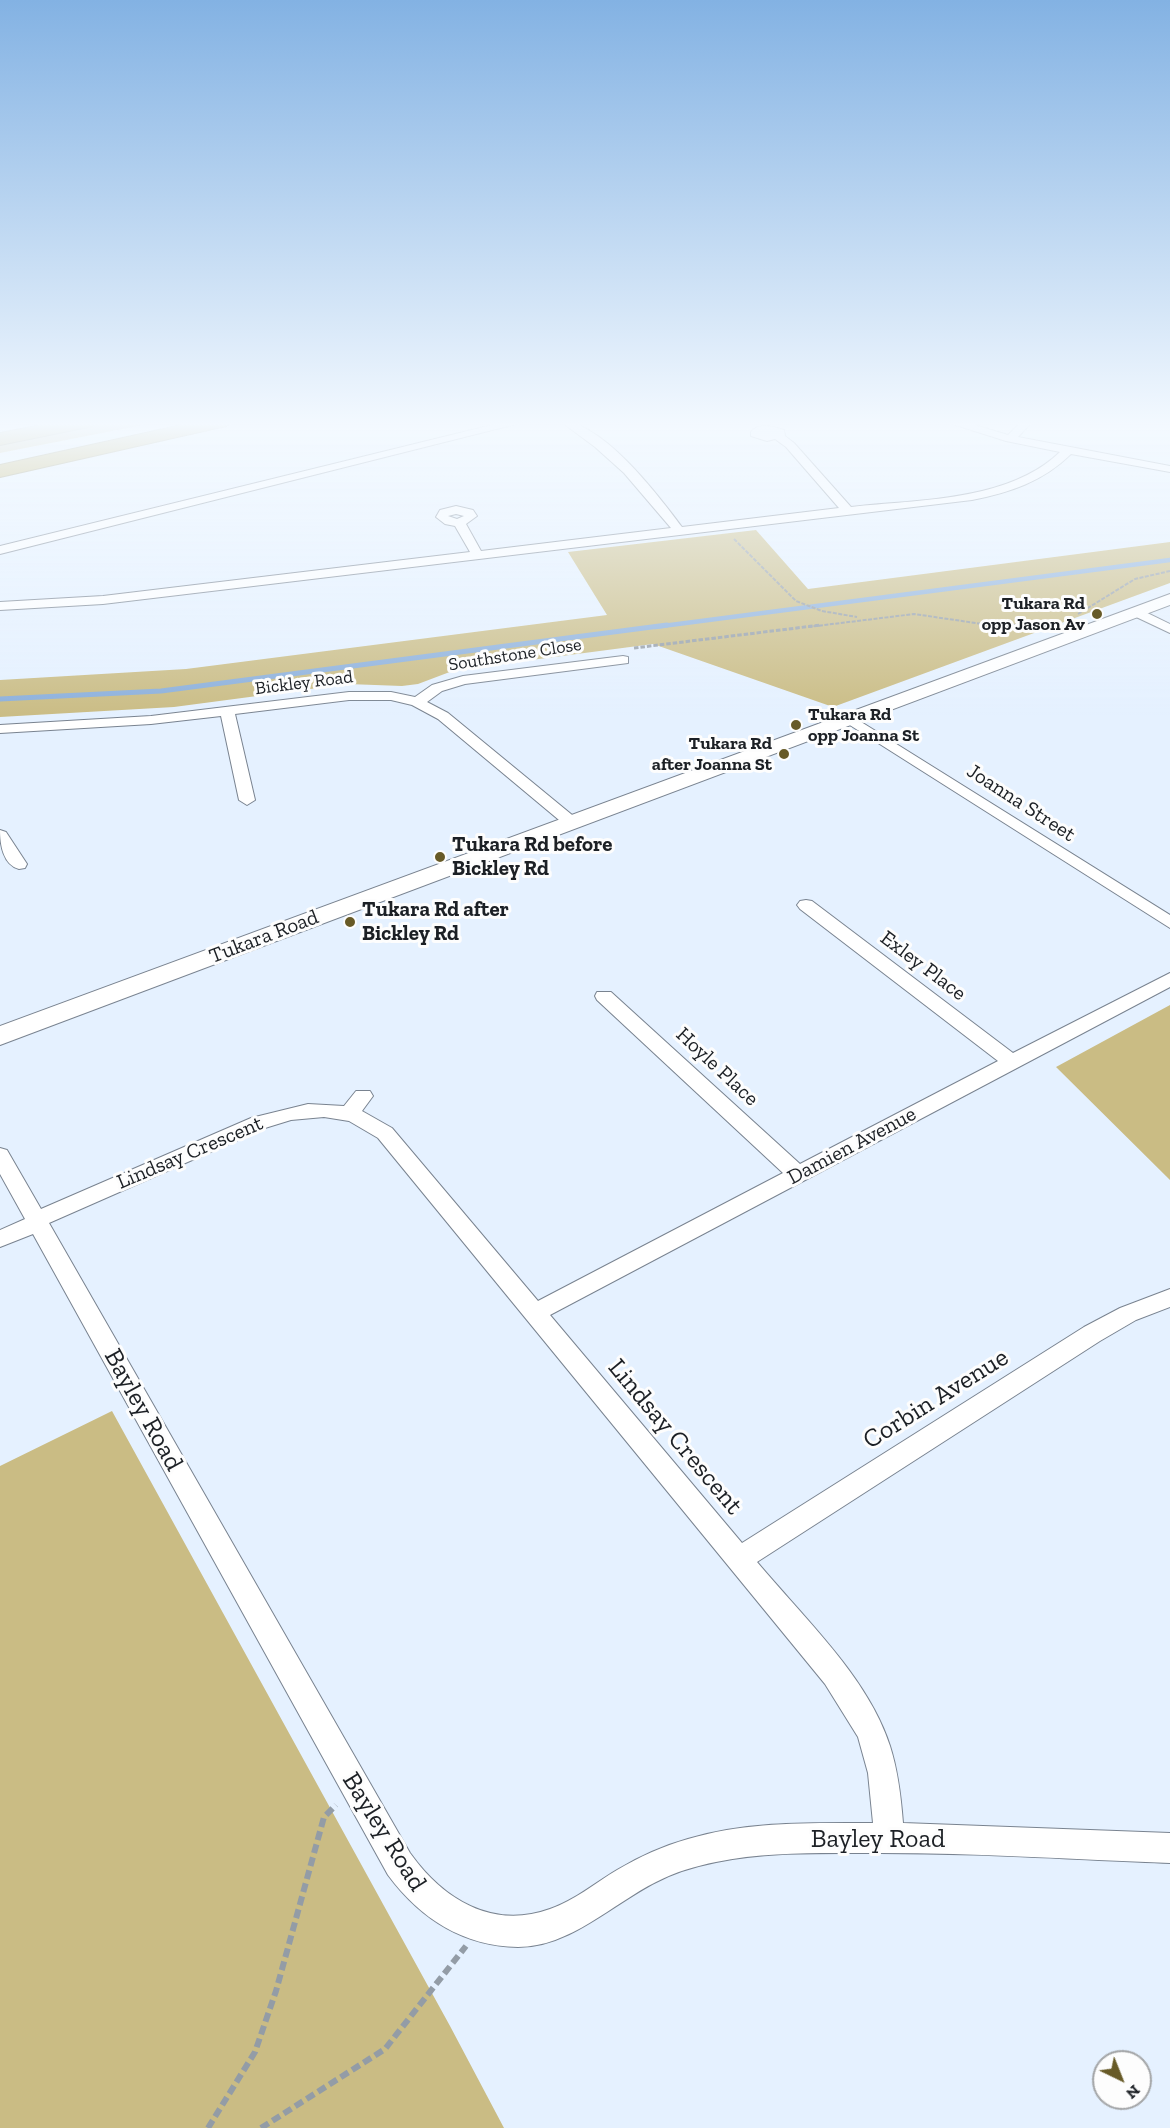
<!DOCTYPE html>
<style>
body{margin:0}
#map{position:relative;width:1170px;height:2128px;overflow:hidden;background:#e5f1ff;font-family:"Zilla Slab",serif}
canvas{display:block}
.north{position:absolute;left:1092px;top:2050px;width:60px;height:60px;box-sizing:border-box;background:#fdfdfd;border:2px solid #a3a5a7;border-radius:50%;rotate:137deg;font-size:16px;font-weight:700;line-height:24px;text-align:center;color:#1c2025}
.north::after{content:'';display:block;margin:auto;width:21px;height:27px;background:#675a27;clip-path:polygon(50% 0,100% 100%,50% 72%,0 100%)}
</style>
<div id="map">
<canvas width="1170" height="2128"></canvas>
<div class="north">N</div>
</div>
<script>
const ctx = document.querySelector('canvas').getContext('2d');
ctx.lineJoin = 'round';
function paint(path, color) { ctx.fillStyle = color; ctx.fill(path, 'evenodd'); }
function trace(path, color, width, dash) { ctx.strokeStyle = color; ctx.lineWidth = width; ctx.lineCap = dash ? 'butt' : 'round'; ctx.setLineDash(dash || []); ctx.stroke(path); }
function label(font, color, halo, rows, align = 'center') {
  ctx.font = font + ' "Zilla Slab",serif'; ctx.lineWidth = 6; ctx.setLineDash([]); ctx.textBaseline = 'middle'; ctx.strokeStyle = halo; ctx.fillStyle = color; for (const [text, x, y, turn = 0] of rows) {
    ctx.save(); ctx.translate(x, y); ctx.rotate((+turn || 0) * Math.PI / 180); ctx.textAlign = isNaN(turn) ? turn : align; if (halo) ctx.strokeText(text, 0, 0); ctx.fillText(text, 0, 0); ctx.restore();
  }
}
const green = new Path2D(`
 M111,421h52l-163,32v-10z
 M756,530l52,59 362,-47v41l-337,124 -180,-63 -198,26 -37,14 -16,2 -54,-2 -174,23 -174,10v-37l186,-11 421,-54 -39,-63z
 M1170,1005v175l-114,-113z
 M112,1411l338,615 54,102h-504v-662z`);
const streamFar1 = new Path2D(`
 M655,627l515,-67`);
const stream = new Path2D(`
 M0,699l161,-8 506,-66`);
const pathFar2 = new Path2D(`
 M734,539l62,62 26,10 35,6
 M1078,614l57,-35 35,-8
 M808,627l106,-13 89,13
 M1010,627l36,-1`);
const pathFar1 = new Path2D(`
 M993,625l53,1
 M634,648l187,-23`);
const path = new Path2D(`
 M208,2128l47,-76 21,-61 48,-174 12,-12
 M261,2128l124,-79 81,-103`);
const street = new Path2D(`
 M508,421h20l-528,133v-8z
 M560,421c42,0 98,74 122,106l157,-19 -53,-61 -11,-8 -8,2 -16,-5v-4c8,-10 23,-5 33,-2l1,6 9,7 57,64c68,-8 157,-5 209,-55l-54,-11 -63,-20h18l47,14 14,-14h11l-15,16 152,29v6l-99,-18c-29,28 -60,38 -99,46l-869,104 -103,6v-8l103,-6 367,-44 -15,-26 -10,-2 -9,-7 4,-7 16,-4 17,4 4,6 -11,8 15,27 190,-23 -47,-55 -29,-26zM456,514l8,2 -7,3 -9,-3z
 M1137,608l33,16v9l-38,-18v-6z
 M623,656l5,1v6l-163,21 -23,7 -15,11 21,11 129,106 2,3 -2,3h-12l-127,-106 -26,-14 -21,-5h-42l-114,14 20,86 -8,5 -8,-5 -18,-84 -70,8 -151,9v-8l151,-9 198,-24h42l24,5 17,-12 31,-9z
 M850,715l320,200v13l-325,-206 -2,-3z
 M0,830l6,2 21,32 -2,4 -6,1c-16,-4 -19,-25 -19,-39z
 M806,900l6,1 201,152 157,-80v14l-620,328 192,228 342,-216 36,-19 50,-19v18l-34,13 -36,21 -343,221c46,55 111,115 133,184 8,25 11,51 13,77l267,10v30c-103,-4 -206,-11 -309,-10 -48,0 -97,-1 -145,9 -20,4 -41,10 -60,20 -44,22 -86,65 -138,65 -56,-1 -98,-29 -130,-72l-355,-641 -33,13v-17l25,-11 -25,-45v-26l7,2 34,59 210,-91 57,-14 36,2 12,-15h14l3,5 -11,15 30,17 146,173 245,-128 -186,-173 -2,-4 2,-4h14l189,172 198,-103 -198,-152 -3,-4 3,-4zM324,1117l25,4 29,17 447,546 33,53 10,36 5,50c-62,0 -125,-2 -185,16 -25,7 -49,18 -71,31 -22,13 -43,31 -67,39 -58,21 -107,-10 -140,-56l-361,-630 216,-95 26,-8z`);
const secondary = new Path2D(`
 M1170,594v11l-1170,440v-19z`);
const highway = new Path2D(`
 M63,421h39l-9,5 -93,19v-12z
 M200,421h35l-9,5 -226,51v-12z`);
const markers = [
 [1097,614,6,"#675a27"],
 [796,725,6,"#675a27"],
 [784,754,6,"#675a27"],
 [440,857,6,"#675a27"],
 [350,922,6,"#675a27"]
];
const farPoinames = [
 ["Tukara Rd",1085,604],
 ["opp Jason Av",1085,625],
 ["Tukara Rd",808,715,"left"],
 ["opp Joanna St",808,736,"left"],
 ["Tukara Rd",772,744],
 ["after Joanna St",772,765]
];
const farStreetnames = [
 ["Southstone Close",515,655,-9],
 ["Bickley Road",304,683,-7]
];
const streetNames = [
 ["Joanna Street",1021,803,33],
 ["Tukara Road",264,937,-21],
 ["Exley Place",923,966,37],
 ["Hoyle Place",717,1067,43],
 ["Damien Avenue",852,1146,-28],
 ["Lindsay Crescent",190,1153,-23]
];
const poiNames = [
 ["Tukara Rd before",452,845],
 ["Bickley Rd",452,869],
 ["Tukara Rd after",362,910],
 ["Bickley Rd",362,934]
];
const nearStreetnames = [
 ["Corbin Avenue",936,1399,-32],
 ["Bayley Road",143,1410,61],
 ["Lindsay Crescent",675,1437,50],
 ["Bayley Road",384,1832,58],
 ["Bayley Road",878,1840]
];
paint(green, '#cabc84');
trace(streamFar1, '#8bafdb', 4.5);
trace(stream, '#8bafdb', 5);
trace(street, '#798390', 2);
trace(secondary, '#798390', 2);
trace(highway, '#7f7234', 2);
trace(pathFar2, '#939ca6', 2, [4, 1.5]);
trace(pathFar1, '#939ca6', 3, [4.5, 2]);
trace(path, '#939ca6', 6, [9, 4.5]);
paint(street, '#fff');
paint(secondary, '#fff');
paint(highway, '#b59e3c');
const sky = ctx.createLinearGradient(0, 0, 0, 719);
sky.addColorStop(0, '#83b2e3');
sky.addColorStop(0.59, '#f3f9ff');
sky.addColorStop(1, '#f3f9ff00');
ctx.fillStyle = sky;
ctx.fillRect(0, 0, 1170, 719);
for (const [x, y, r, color] of markers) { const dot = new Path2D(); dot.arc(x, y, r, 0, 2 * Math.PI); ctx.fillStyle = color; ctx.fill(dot); trace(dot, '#fdfdfd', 2); }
label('bold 18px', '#1c2025', '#fdfdfd', farPoinames, 'right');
label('18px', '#1c2025', '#fdfdfd', farStreetnames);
label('21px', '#1c2025', '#fdfdfd', streetNames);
label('bold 21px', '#1c2025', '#fdfdfd', poiNames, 'left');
label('26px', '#1c2025', '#fdfdfd', nearStreetnames);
</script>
